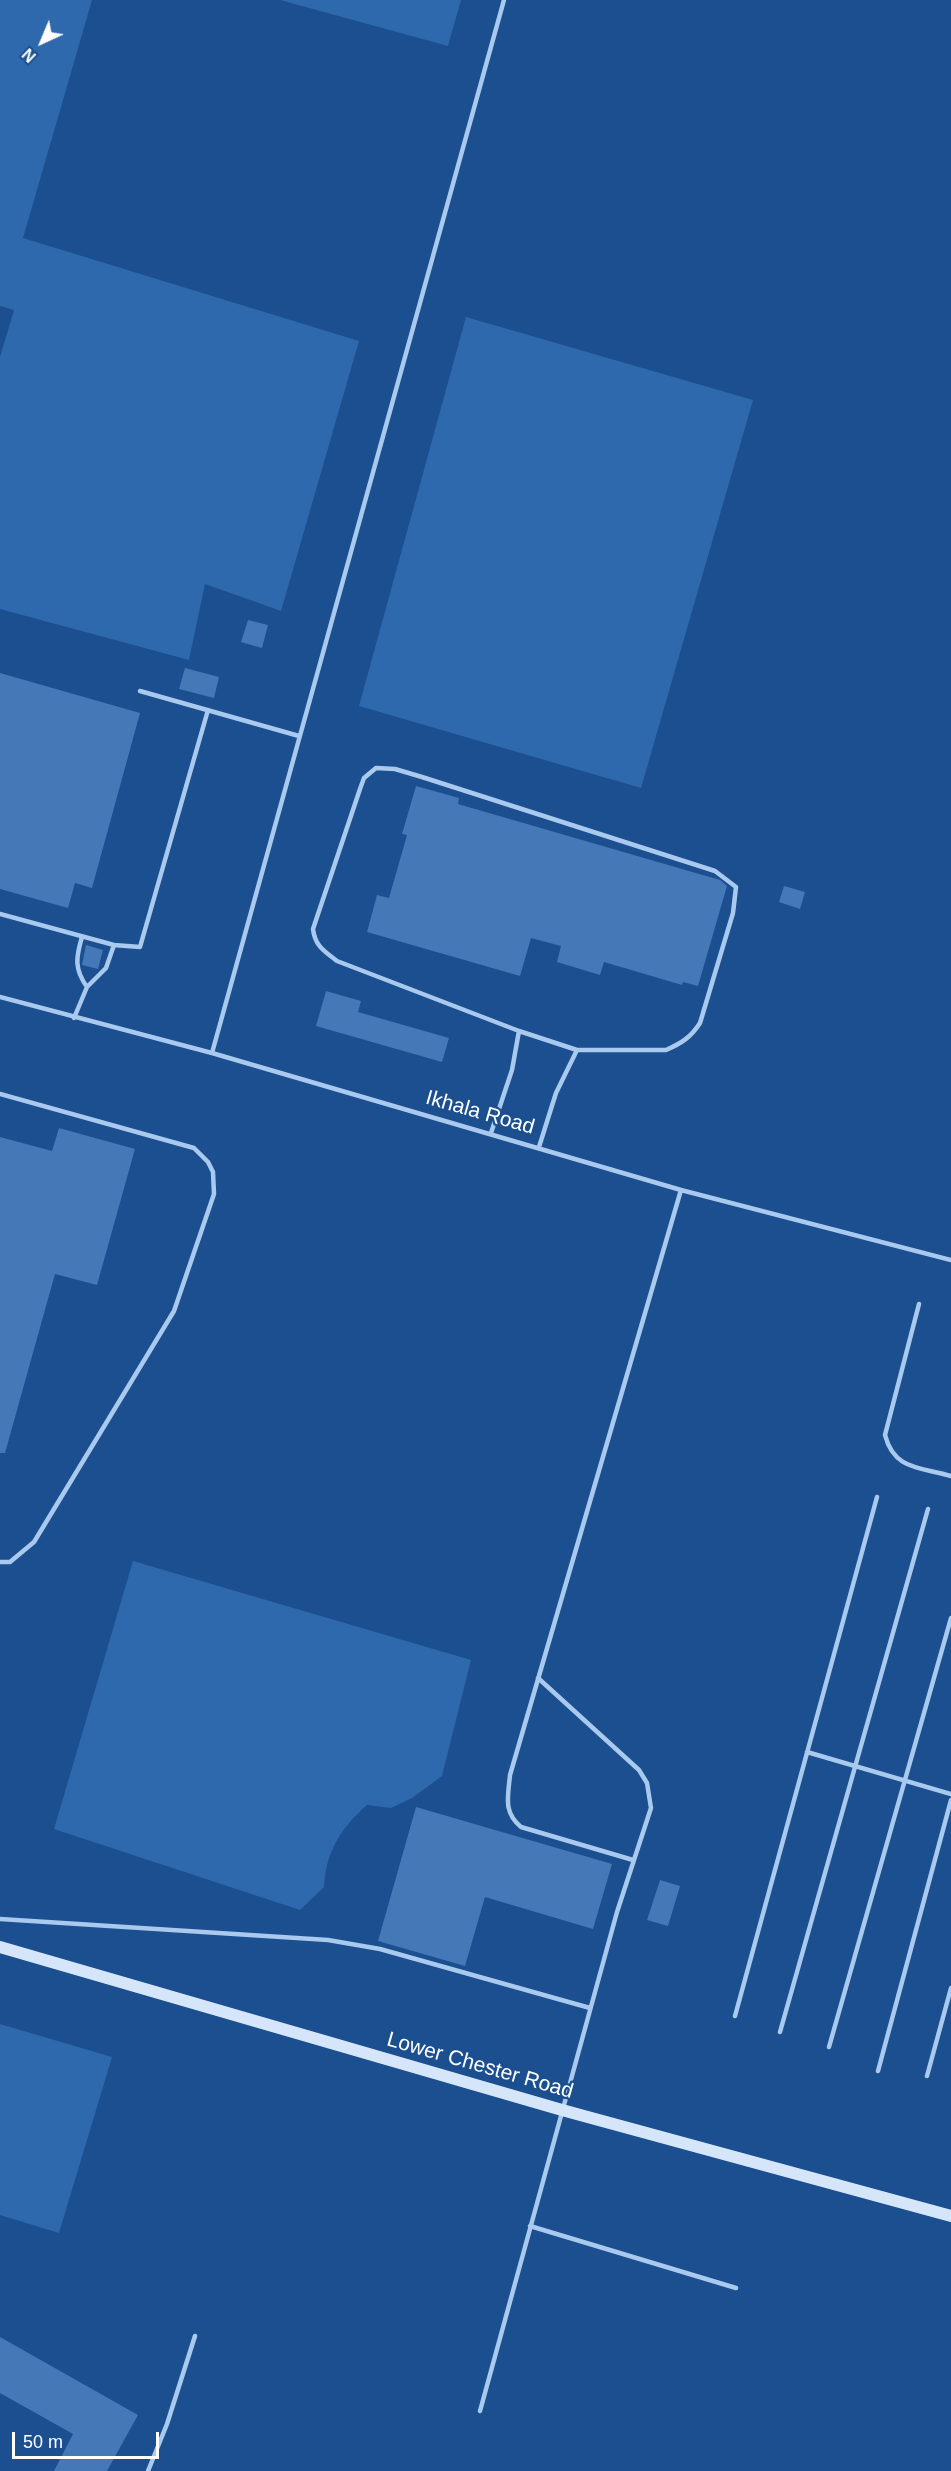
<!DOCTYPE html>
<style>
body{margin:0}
#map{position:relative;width:951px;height:2471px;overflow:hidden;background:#1b4f8f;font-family:Arial,sans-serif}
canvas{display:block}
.north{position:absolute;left:12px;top:12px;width:60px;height:60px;-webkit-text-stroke:4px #1b4f8f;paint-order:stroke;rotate:224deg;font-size:16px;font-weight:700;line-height:24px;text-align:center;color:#fff}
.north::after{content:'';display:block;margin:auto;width:21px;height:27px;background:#fff;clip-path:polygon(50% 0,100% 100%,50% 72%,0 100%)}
.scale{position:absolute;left:12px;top:2432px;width:147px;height:27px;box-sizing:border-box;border:3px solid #fff;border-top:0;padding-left:8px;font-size:18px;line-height:21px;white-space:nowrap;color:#fff;-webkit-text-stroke:4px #1b4f8f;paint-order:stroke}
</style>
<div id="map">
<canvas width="951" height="2471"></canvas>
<div class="north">N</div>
<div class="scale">50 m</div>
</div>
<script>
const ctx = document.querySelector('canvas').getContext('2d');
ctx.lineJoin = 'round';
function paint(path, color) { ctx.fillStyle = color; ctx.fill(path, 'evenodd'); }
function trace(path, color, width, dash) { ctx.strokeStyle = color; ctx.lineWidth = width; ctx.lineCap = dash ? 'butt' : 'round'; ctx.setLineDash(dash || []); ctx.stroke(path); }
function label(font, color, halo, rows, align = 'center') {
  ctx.font = font + ' Arial,sans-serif'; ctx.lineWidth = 4.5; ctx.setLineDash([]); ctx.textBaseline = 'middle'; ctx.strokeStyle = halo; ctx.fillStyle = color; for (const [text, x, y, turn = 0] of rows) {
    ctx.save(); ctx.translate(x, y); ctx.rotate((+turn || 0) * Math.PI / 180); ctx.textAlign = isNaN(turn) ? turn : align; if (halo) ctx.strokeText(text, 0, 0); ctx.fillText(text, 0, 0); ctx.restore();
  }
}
const green = new Path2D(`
 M0,0h92l-69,238 336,103 -78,270 -76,-27 -16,76 -189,-51v-252l14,-47 -14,-4z
 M280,0h181l-13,46z
 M466,317l287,83 -112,388 -282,-82z
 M133,1561l338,99 -29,116 -30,22 -21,10 -24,-3c-26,23 -41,46 -43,82l-24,23 -246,-81z
 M0,2024l112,33 -53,176 -59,-18z`);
const building = new Path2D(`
 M248,620l20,5 -6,23 -21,-6z
 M185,668l34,9 -5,21 -35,-9z
 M0,673l140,40 -48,175 -17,-5 -7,25 -68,-19z
 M416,786l43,12 -1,6 262,76 7,6 -29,100 -15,-4 -1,3 -78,-23 -4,13 -43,-13 4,-16 -30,-8 -11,38 -153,-44 10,-37 12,3 18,-63 -5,-1z
 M784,886l21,6 -5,17 -21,-7z
 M86,945l17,5 -5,19 -16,-4z
 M326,991l35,10 -3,11 91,26 -7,24 -126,-36z
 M59,1128l76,21 -38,136 -42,-11 -50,179h-5v-316l52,14z
 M416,1807l196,57 -19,65 -108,-32 -20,69 -87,-25z
 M660,1880l20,6 -12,40 -21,-6z
 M0,2337l138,78 -31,56h-53l19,-37 -73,-41z`);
const lane = new Path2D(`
 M140,691l159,45
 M0,914l114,31 26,2 68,-237
 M82,937c-6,20 -8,32 5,50
 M0,997l212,56 469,137 270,70
 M74,1018l13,-31 19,-19 8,-23
 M212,1053l292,-1053
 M0,1094l194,54 14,14 5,10 1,22 -40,117 -140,231 -24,20h-10
 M491,1133l21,-63 7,-39 -182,-70c-13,-10 -22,-15 -24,-32l47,-140 4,-11 12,-10 19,1 27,8 293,94 21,16 -3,26 -33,110c-9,14 -18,20 -34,27h-89l-58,-19
 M539,1147l17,-54 21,-43
 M919,1304l-34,131c9,35 35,32 66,41
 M807,1752l144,42
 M633,1860l-112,-33c-18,-15 -13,-30 -11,-52l171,-585
 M0,1919l328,21 52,9 210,59
 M735,2016l142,-519
 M780,2032l148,-523
 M829,2047l122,-429
 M878,2071l73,-271
 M927,2076l24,-88
 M530,2226l206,62
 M480,2411l137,-499 34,-104 -4,-25 -8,-13 -101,-92
 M148,2471l19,-47 28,-88`);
const secondary = new Path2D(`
 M0,1947l562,163 389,106`);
const streetNames = [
 ["Ikhala Road",480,1113,16],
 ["Lower Chester Road",480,2066,16]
];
paint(green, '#2e69ad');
paint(building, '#4478b7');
trace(lane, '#a9c9ee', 4.5);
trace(secondary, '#d6e6fa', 12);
label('21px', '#fff', '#1b4f8f', streetNames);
</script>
